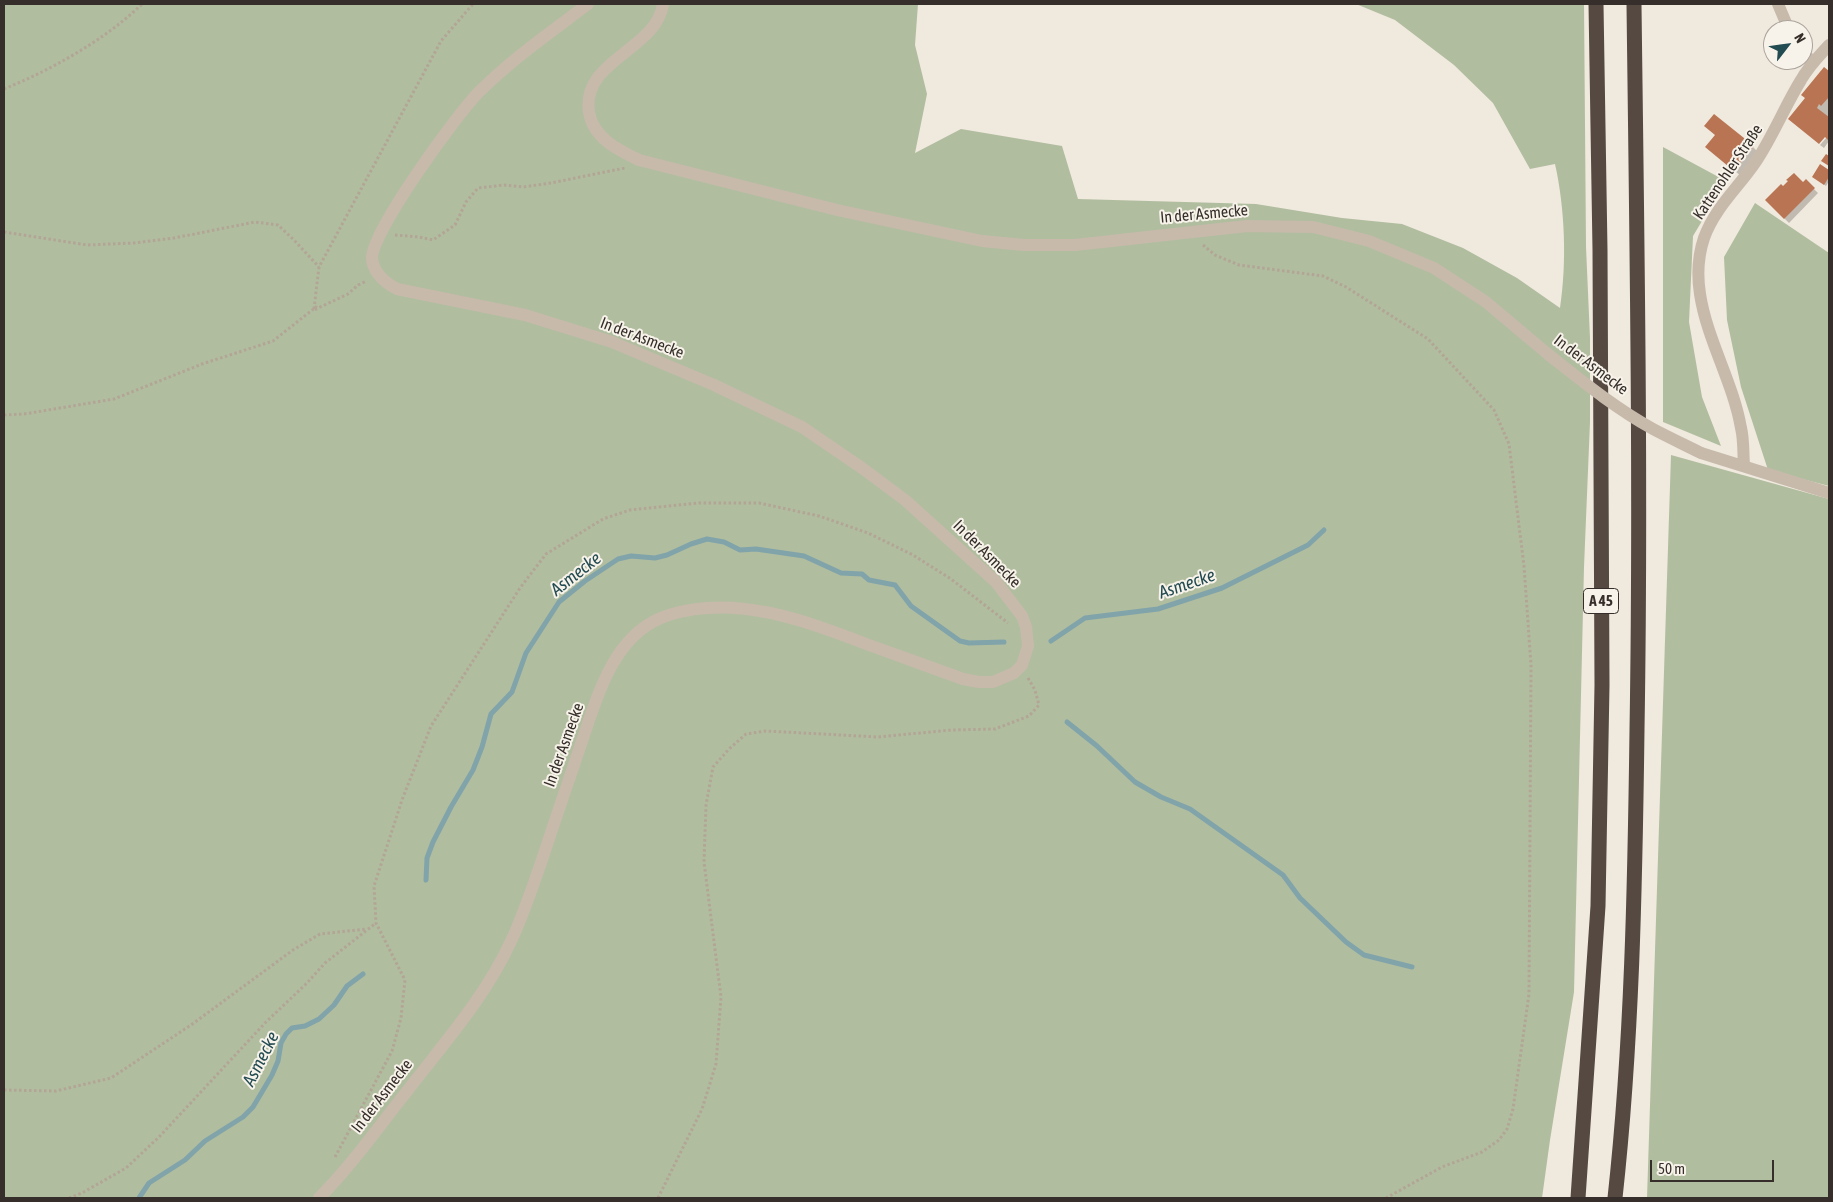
<!DOCTYPE html>
<meta charset="utf-8">
<style>
body{margin:0}
#map{position:relative;width:1833px;height:1202px;overflow:hidden;background:#f0e9de;font-family:"Asap Condensed",sans-serif}
canvas{display:block}
.frame{position:absolute;inset:0;border:5px solid #352e2a;pointer-events:none}
.north{position:absolute;left:1763px;top:20px;width:50px;height:50px;box-sizing:border-box;background:#f8f3ea;border:1px solid #aaa49d;border-radius:50%;rotate:60deg;font-size:14px;font-weight:700;line-height:20px;text-align:center;color:#352e2a}
.north::after{content:'';display:block;margin:auto;width:18px;height:22px;background:#234b52;clip-path:polygon(50% 0,100% 100%,50% 72%,0 100%)}
.scale{position:absolute;left:1650px;top:1160px;width:124px;height:22px;box-sizing:border-box;border:2px solid #352e2a;border-top:0;padding-left:6px;font-size:15px;line-height:18px;white-space:nowrap;color:#352e2a;-webkit-text-stroke:4px #f8f3ea;paint-order:stroke}
</style>
<div id="map">
<canvas width="1833" height="1202"></canvas>
<div class="frame"></div>
<div class="north">N</div>
<div class="scale">50 m</div>
</div>
<script>
const ctx = document.querySelector('canvas').getContext('2d');
ctx.lineJoin = 'round';
function paint(path, color) { ctx.fillStyle = color; ctx.fill(path, 'evenodd'); }
function trace(path, color, width, dash) { ctx.strokeStyle = color; ctx.lineWidth = width; ctx.lineCap = dash ? 'butt' : 'round'; ctx.setLineDash(dash || []); ctx.stroke(path); }
function label(font, color, halo, rows, align = 'center') {
  ctx.font = font + ' "Asap Condensed",sans-serif'; ctx.lineWidth = 4; ctx.setLineDash([]); ctx.textBaseline = 'middle'; ctx.strokeStyle = halo; ctx.fillStyle = color; for (const [text, x, y, turn = 0] of rows) {
    ctx.save(); ctx.translate(x, y); ctx.rotate((+turn || 0) * Math.PI / 180); ctx.textAlign = isNaN(turn) ? turn : align; if (halo) ctx.strokeText(text, 0, 0); ctx.fillText(text, 0, 0); ctx.restore();
  }
}
const green = new Path2D(`
 M4,4h914l-3,41 12,49 -12,59 46,-24 101,17 16,53 178,5 86,14 60,6 61,24 54,30 43,30c7,-45 5,-100 -5,-144l-25,5 -37,-66 -39,-38 -59,-45 -39,-16h228l2,243 4,91v84l-6,145 -10,425 -24,148 -8,58h-1538z
 M1663,147l63,34 -33,55 -4,86 13,75 19,49 -58,-24z
 M1755,203l74,50v233l-61,-16 -27,-83 -14,-67 -3,-63z
 M1671,455l158,44v699h-182z`);
const shadow = new Path2D(`
 M1824,68l5,4v69l-5,7 -4,-3 7,-8 -21,-38z
 M1716,135l37,12 7,7 -19,22 -28,-23z
 M1821,166l8,6v9l-3,5 -11,-8z
 M1806,181l12,12 -29,30 -23,-23 17,-12 20,-4z`);
const stream = new Path2D(`
 M1051,641l34,-23 73,-9 64,-21 86,-43 16,-15
 M1067,722l30,24 38,36 26,15 29,12 93,66 17,23 46,44 18,13 48,12
 M426,880l1,-22 6,-16 18,-35 22,-37 9,-23 9,-33 21,-22 14,-39 33,-51 26,-21 33,-22 13,-3 24,2 12,-3 24,-11 16,-5 17,3 16,8 16,-1 48,7 37,17 21,1 7,6 26,5 16,21 49,35 9,2 35,-1
 M139,1198l10,-15 36,-23 20,-19 38,-24 10,-10 19,-32 6,-14 3,-18 5,-9 6,-6 13,-2 14,-7 15,-14 13,-19 16,-12`);
const building = new Path2D(`
 M1824,67l5,4v26l-8,9 -2,-2 -2,4 12,9v24l-4,-4 -6,7 -31,-25 17,-21 -4,-3z
 M1714,114l40,32 -20,25 -29,-24 10,-12 -11,-9z
 M1826,154l3,2v10l-8,-5z
 M1820,164l9,6v7l-5,8 -12,-8z
 M1794,173l9,9 3,-3 9,9 -31,31 -19,-19 16,-16 2,2 5,-5 -2,-1z`);
const path = new Path2D(`
 M4,89c47,-19 101,-49 138,-85
 M4,232l83,13 47,-2 40,-5 81,-16 23,3 16,15 25,27
 M395,235l24,2 14,3 22,-15 11,-23 12,-14 26,-3 19,2 28,-4 74,-15
 M1203,245l12,10 24,10 84,11 23,11 82,52 66,71 15,34 15,122 7,99 -2,329 -16,115 -6,20 -8,11 -17,12 -40,15 -56,31
 M314,309l5,-42 122,-226 32,-37
 M4,415l20,-1 90,-15 88,-35 71,-23 43,-34 -2,3 34,-16 10,-9 9,-4
 M4,1090l52,1 55,-13 80,-53 102,-75 27,-16 46,-5
 M335,1157l57,-106 9,-33 4,-38 -29,-57 -2,-37 28,-86 29,-74 89,-138 26,-34 57,-35 27,-9 69,-7h60l60,13 49,17 45,22 38,24 57,44
 M69,1198l13,-5 44,-25 33,-31 106,-114 42,-40 18,-20 51,-40
 M658,1198l44,-89 14,-45 5,-67 -17,-135 2,-57 7,-38 16,-18 17,-15 20,-3 112,6 73,-7 44,-1 34,-13 10,-11 -4,-15 -7,-12`);
const minor = new Path2D(`
 M663,4c-6,46 -82,56 -74,108 4,26 29,38 50,48l198,50 145,31 42,4h51l172,-19 66,1 56,14 65,27 52,34 63,53
 M1778,4l11,26
 M1803,52l10,11
 M1701,453l128,40
 M1744,465c-1,-12 0,-25 -3,-37 -8,-46 -34,-88 -41,-134 -3,-19 -2,-38 4,-56 11,-31 36,-52 53,-78 17,-26 28,-54 44,-80 7,-13 18,-24 28,-35
 M319,1198c33,-33 60,-72 89,-108 37,-48 78,-94 103,-149 13,-27 22,-56 32,-84 13,-40 27,-80 40,-119 16,-47 33,-107 86,-123 67,-21 137,6 200,30 31,11 63,23 94,34l16,3h14l21,-9 8,-8 6,-19 -2,-19 -4,-11 -26,-34 -91,-82 -43,-32 -60,-41 -88,-42 -102,-43 -87,-27 -128,-26c-13,-7 -24,-16 -25,-31 0,-27 85,-144 107,-166 33,-33 72,-60 109,-88`);
const motorway = new Path2D(`
 M1578,1198l20,-292 4,-221 -2,-435 -4,-246
 M1615,1198c17,-155 20,-312 22,-468 4,-242 0,-484 -3,-726`);
const minorBridge = new Path2D(`
 M1549,355c33,26 66,53 104,74 15,8 32,16 48,24`);
const shields = [
 [1601,601,35]
];
const shieldNames = [
 ["A 45",1601,601]
];
const streetNames = [
 ["Kattenohler Straße",1728,172,-56],
 ["In der Asmecke",1204,214,-5],
 ["In der Asmecke",642,338,21],
 ["In der Asmecke",1591,365,37],
 ["In der Asmecke",987,554,45],
 ["In der Asmecke",564,745,-70],
 ["In der Asmecke",382,1096,-52]
];
const waterNames = [
 ["Asmecke",576,574,-38],
 ["Asmecke",1187,584,-19],
 ["Asmecke",261,1059,-63]
];
paint(green, '#b1bd9f');
paint(shadow, '#0003');
trace(stream, '#80a4aa', 5);
paint(building, '#b97553');
trace(path, '#b2a595', 3, [2.5, 2.5]);
trace(minor, '#c7baab', 12);
trace(motorway, '#554942', 15);
trace(minorBridge, '#c7baab', 12);
for (const [x, y, w] of shields) { const box = new Path2D(); box.roundRect(x - w / 2, y - 12.5, w, 25, 4); ctx.fillStyle = '#f8f3ea'; ctx.fill(box); trace(box, '#352e2a', 1); }
label('bold 15px', '#352e2a', null, shieldNames);
label('16px', '#352e2a', '#f8f3ea', streetNames);
label('italic 18px', '#234b52', '#f8f3ea', waterNames);
</script>
